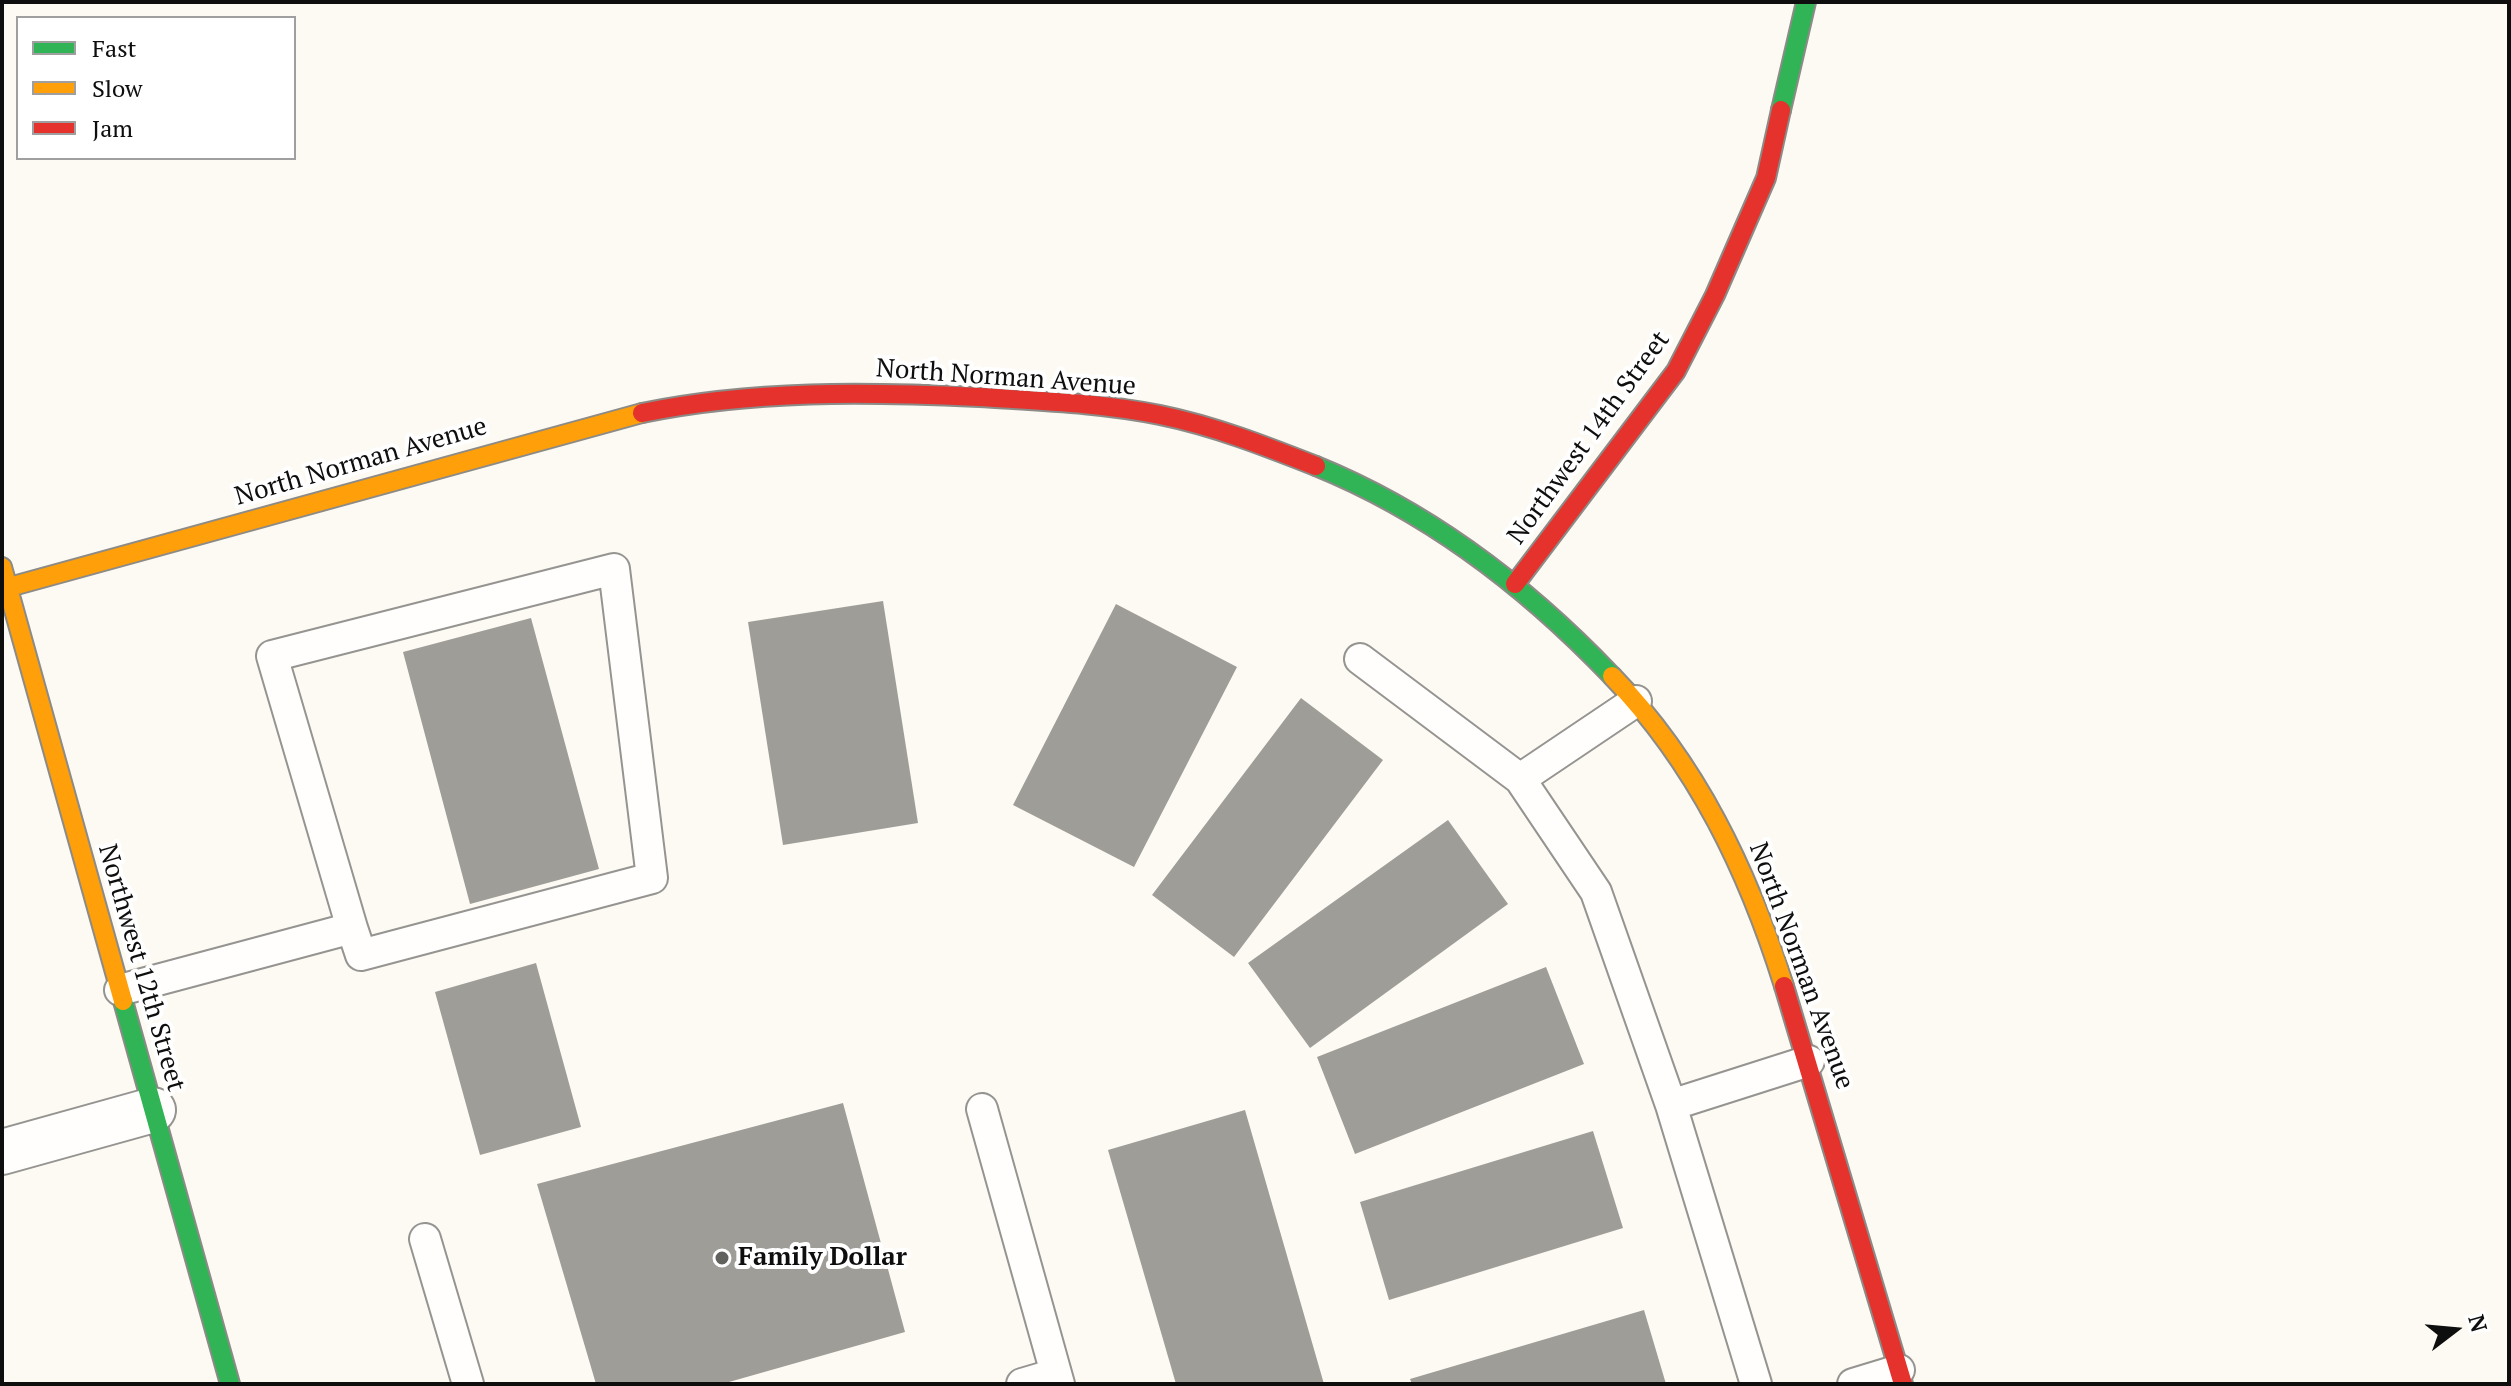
<!DOCTYPE html>
<style>
body{margin:0}
#map{position:relative;width:2511px;height:1386px;overflow:hidden;background:#fcfaf2;font-family:"PT Serif",serif}
canvas{display:block}
.frame{position:absolute;inset:0;border:4px solid #0e0e0e;pointer-events:none}
.legend{position:absolute;left:16px;top:16px;width:280px;height:144px;box-sizing:border-box;background:#fff;border:2px solid #9f9f9f;margin:0;padding:10px 14px;list-style:none;font-size:24px;color:#0e0e0e}
.legend li{display:flex;align-items:center;gap:16px;height:40px}
.legend b{width:40px;border:2px solid #9f9f9f}
.north{position:absolute;left:2415px;top:1290px;width:80px;height:80px;-webkit-text-stroke:6px #fff;paint-order:stroke;rotate:74deg;font-size:22px;font-weight:700;line-height:32px;text-align:center;color:#0e0e0e}
.north::after{content:'';display:block;margin:auto;width:28px;height:36px;background:#0e0e0e;clip-path:polygon(50% 0,100% 100%,50% 72%,0 100%)}
</style>
<div id="map">
<canvas width="2511" height="1386"></canvas>
<div class="frame"></div>
<ul class="legend">
<li><b style="height:10px;background:#30b455"></b>Fast</li>
<li><b style="height:10px;background:#ff9f0a"></b>Slow</li>
<li><b style="height:10px;background:#e5322d"></b>Jam</li>
</ul>
<div class="north">N</div>
</div>
<script>
const ctx = document.querySelector('canvas').getContext('2d');
ctx.lineJoin = 'round';
function paint(path, color) { ctx.fillStyle = color; ctx.fill(path, 'evenodd'); }
function trace(path, color, width, dash) { ctx.strokeStyle = color; ctx.lineWidth = width; ctx.lineCap = dash ? 'butt' : 'round'; ctx.setLineDash(dash || []); ctx.stroke(path); }
function label(font, color, halo, rows, align = 'center') {
  ctx.font = font + ' "PT Serif",serif'; ctx.lineWidth = 8; ctx.setLineDash([]); ctx.textBaseline = 'middle'; ctx.strokeStyle = halo; ctx.fillStyle = color; for (const [text, x, y, turn = 0] of rows) {
    ctx.save(); ctx.translate(x, y); ctx.rotate((+turn || 0) * Math.PI / 180); ctx.textAlign = isNaN(turn) ? turn : align; if (halo) ctx.strokeText(text, 0, 0); ctx.fillText(text, 0, 0); ctx.restore();
  }
}
const building = new Path2D(`
 M883,601l35,222 -135,22 -35,-223z
 M1116,604l121,63 -103,200 -121,-62z
 M531,618l68,251 -129,35 -67,-252z
 M1301,698l82,62 -149,197 -82,-62z
 M1448,820l60,84 -198,144 -62,-85z
 M536,963l45,164 -101,28 -45,-163z
 M1546,967l38,97 -229,90 -38,-97z
 M843,1103l62,229 -183,52h-126l-59,-200z
 M1245,1110l79,274h-148l-68,-234z
 M1593,1131l30,97 -234,72 -29,-98z
 M1644,1310l22,74h-254l-2,-5z`);
const lane = new Path2D(`
 M1360,659l160,120
 M1636,701l-116,78 76,113 75,213 85,279
 M120,990l232,-62 -80,-272 342,-87 38,309 -291,77 -9,-27
 M1671,1105l138,-44
 M982,1109l77,275
 M425,1239l43,145
 M1022,1384l34,-10
 M1853,1384l46,-14`);
const street = new Path2D(`
 M2,1152l151,-42`);
const fast = new Path2D(`
 M1781,110l25,-108
 M1316,466c113,46 212,122 296,210
 M123,1001l107,383`);
const slow = new Path2D(`
 M2,567l121,434
 M2,589l640,-176
 M1612,676c85,88 136,195 172,310`);
const jam = new Path2D(`
 M642,413c112,-23 223,-21 337,-16 61,4 122,6 181,18 54,11 105,31 156,51
 M1515,584l161,-213 39,-76 51,-117 15,-68
 M1784,986l119,398`);
const markers = [
 [722,1258,8,"#61615e"]
];
const streetNames = [
 ["North Norman Avenue",1006,378,4],
 ["Northwest 14th Street",1589,438,-54],
 ["North Norman Avenue",361,462,-16],
 ["North Norman Avenue",1801,966,70],
 ["Northwest 12th Street",141,968,74]
];
const poiNames = [
 ["Family Dollar",738,1258]
];
paint(building, '#9f9d98');
trace(lane, '#959491', 34);
trace(street, '#959491', 48);
trace(fast, '#8c8b87', 22);
trace(slow, '#8c8b87', 22);
trace(jam, '#8c8b87', 22);
trace(lane, '#fffefd', 30);
trace(street, '#fffefd', 44);
trace(fast, '#30b455', 18);
trace(slow, '#ff9f0a', 18);
trace(jam, '#e5322d', 18);
for (const [x, y, r, color] of markers) { const dot = new Path2D(); dot.arc(x, y, r, 0, 2 * Math.PI); ctx.fillStyle = color; ctx.fill(dot); trace(dot, '#fff', 3); }
label('26px', '#0e0e0e', '#fff', streetNames);
label('bold 26px', '#0e0e0e', '#fff', poiNames, 'left');
</script>
